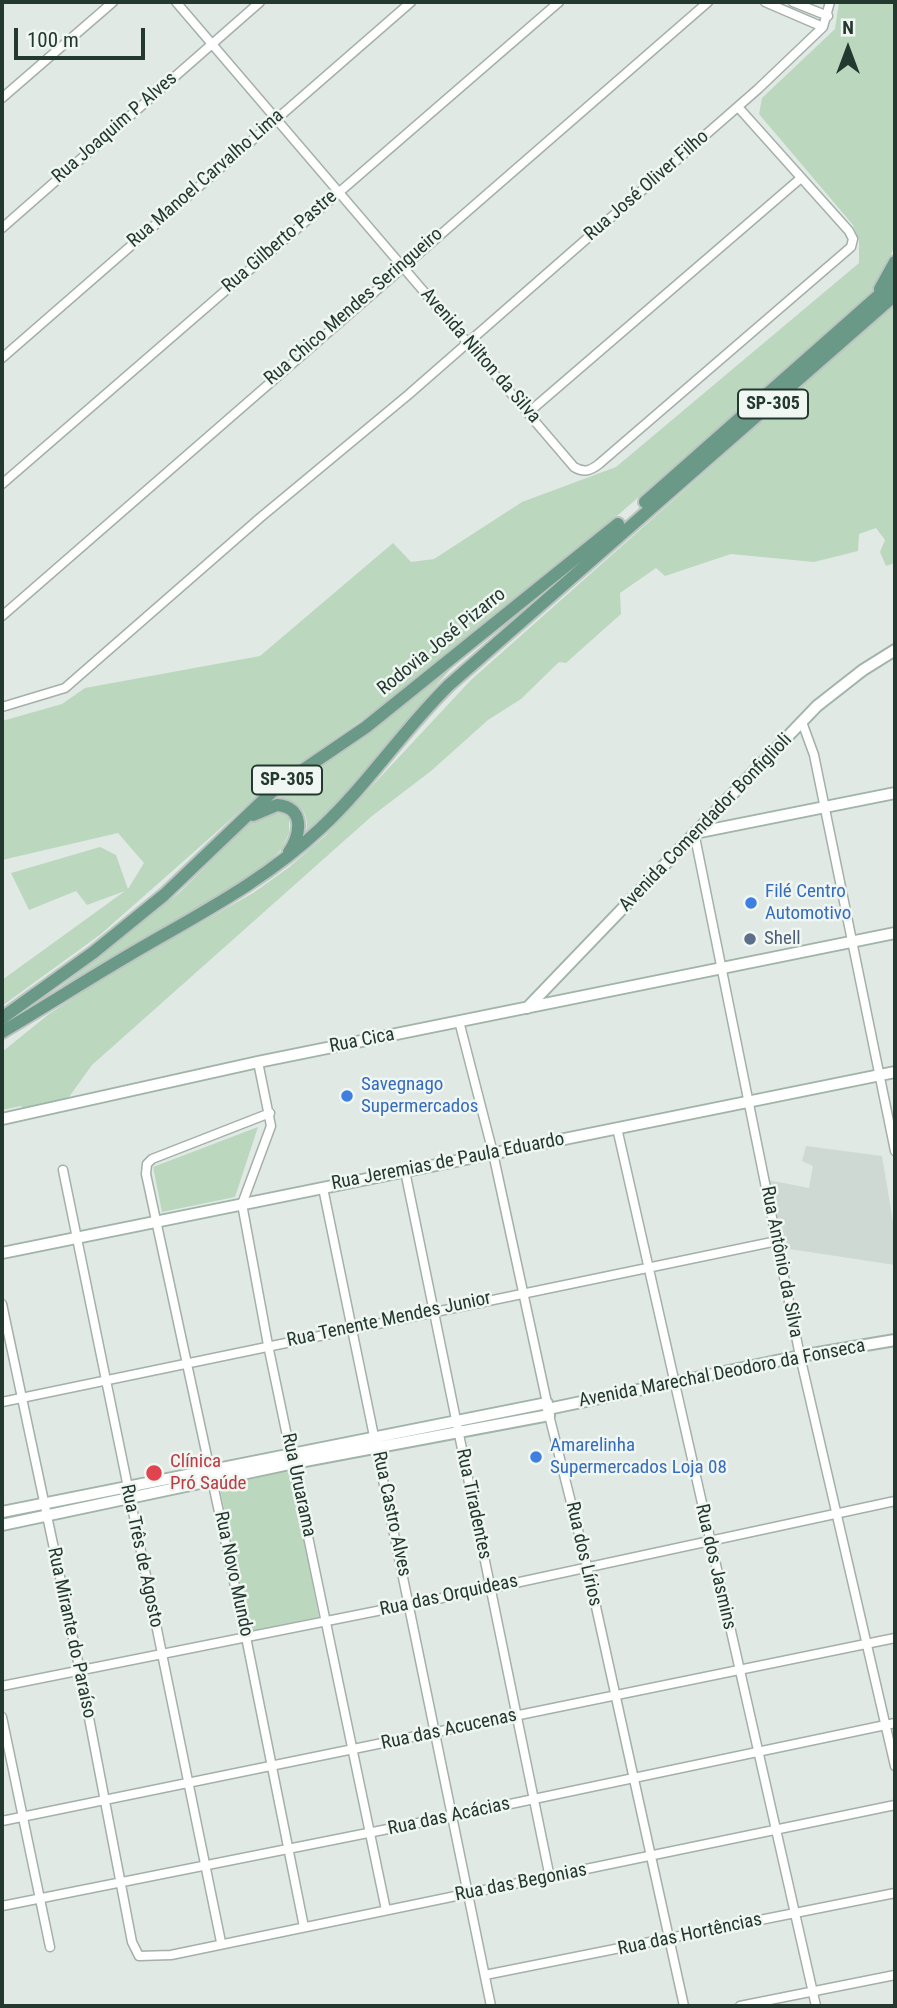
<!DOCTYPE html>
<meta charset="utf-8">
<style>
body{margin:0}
#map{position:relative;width:897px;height:2008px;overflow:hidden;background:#e0e9e4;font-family:"Roboto Condensed",sans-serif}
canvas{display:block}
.frame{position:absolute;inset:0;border:4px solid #23382f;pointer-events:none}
.north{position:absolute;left:813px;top:14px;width:70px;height:70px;-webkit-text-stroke:5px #f0f6f2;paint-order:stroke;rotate:0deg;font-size:19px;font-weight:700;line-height:28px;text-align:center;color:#23382f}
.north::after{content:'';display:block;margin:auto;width:24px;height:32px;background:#23382f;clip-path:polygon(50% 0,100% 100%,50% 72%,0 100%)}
.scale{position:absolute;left:14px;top:28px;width:131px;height:32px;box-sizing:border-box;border:4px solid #23382f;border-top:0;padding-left:9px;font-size:21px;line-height:24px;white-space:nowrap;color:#23382f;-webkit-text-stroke:5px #f0f6f2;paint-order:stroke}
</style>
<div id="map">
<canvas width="897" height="2008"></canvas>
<div class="frame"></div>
<div class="north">N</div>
<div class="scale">100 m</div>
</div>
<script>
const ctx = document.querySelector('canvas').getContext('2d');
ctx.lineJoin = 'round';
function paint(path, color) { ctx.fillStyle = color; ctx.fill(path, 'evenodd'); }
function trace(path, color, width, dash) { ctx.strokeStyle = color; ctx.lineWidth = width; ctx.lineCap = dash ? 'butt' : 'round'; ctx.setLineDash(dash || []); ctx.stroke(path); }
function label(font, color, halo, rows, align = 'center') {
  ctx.font = font + ' "Roboto Condensed",sans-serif'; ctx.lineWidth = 5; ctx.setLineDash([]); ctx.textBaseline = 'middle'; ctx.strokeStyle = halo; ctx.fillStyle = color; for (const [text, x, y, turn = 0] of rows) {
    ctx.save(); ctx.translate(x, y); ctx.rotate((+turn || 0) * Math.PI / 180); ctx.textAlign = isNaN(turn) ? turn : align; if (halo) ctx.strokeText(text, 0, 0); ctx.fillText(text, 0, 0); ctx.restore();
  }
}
const built = new Path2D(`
 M806,1146l76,10 13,78v31l-112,-17 -15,-68 41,8 4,-22 -11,-5z`);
const green = new Path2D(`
 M839,2h56v244l-21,46 -272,237 -196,160 -133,93 -172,152 -99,72v-26l123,-89 -38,14 -11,-14 -47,19 -18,-37 89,-26 16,8 12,34 16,-26 -26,-30 -116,27v-139l60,-17 23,-16 175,-32 133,-113 18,19 23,-3 88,-57 94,-35 243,-204v-22l-6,-16 -94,-111 3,-16 73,-69z
 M895,303v260l-9,3 -6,-14 5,-12 -9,-12 -17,6 -1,17 -44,11 -83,-8 -66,22 -9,-8 -36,25 1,21 -55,49 -7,-1 -38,37 -33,21 -57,51 -59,45 -280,249 -26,36 -41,10 -4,-5 -19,4v-58l47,-38 57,-38 147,-83 35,-25 38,-33 145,-155z
 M453,666l-116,137 -31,30c5,-23 -11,-34 -32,-36z
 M281,813l8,5v15l-7,16 -13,12 -47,34 -180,106 137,-108 69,-69 20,-9z
 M258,1127l-23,70 -73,15 -9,-45z
 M290,1469l29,148 -69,14 -31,-147z`);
const street = new Path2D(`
 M176,2l398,465c10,6 16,4 25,-3l252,-217 2,-8 -4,-8 -111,-124
 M765,2l58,25
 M793,2l35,14
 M2,98l111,-96
 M2,228l258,-226
 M2,358l409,-356
 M529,412l272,-234
 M2,484l557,-482
 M2,616l706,-614
 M2,707l63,-19 196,-171 147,-122 350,-306 65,-62 7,-25
 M802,722l12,33 81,396
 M695,837l105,519 95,410
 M459,1021l34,132 54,250
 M258,1062l13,64 -29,78 26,141 118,565
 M270,1113l-118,46 -5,5 -1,10 100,463 58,290
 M617,1128l199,878
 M63,1170l158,772
 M405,1171l145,707
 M323,1188l168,818
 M2,1304l78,367 52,271 7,14 32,-1 724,-150
 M2,1402l775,-161
 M549,1415l38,151 97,440
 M2,1686l490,-98 403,-87
 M2,1717l48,230
 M2,1821l893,-183
 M2,1906l456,-91 437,-92
 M485,1975l410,-82
 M740,2006l155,-31`);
const secondary = new Path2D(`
 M700,832l195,-39
 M527,1008l290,-302 46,-36 32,-20
 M2,1119l256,-57 637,-129
 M2,1253l893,-181
 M548,1409l252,-53 95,-16
 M2,1512l545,-109 2,12 -255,48 -292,62`);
const primary = new Path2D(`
 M880,289l15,-27
 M645,502l250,-221
 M253,815l24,-10c28,2 24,29 12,47
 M2,1018l92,-66 70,-57 111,-106 91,-62 252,-203
 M2,1032c49,-29 97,-60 146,-88 61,-35 122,-68 173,-116 47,-44 82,-98 128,-143l446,-390`);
const markers = [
 [751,903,7,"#3f7fe0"],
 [750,939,7,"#5c6f8a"],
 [347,1096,7,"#3f7fe0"],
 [536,1457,7,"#3f7fe0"],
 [154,1473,9,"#e0444e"]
];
const shields = [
 [773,404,70],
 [287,780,70]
];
const shieldNames = [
 ["SP-305",773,404],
 ["SP-305",287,780]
];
const streetNames = [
 ["Rua Joaquim P Alves",115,128,-41],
 ["Rua Manoel Carvalho Lima",206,179,-41],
 ["Rua José Oliver Filho",647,186,-41],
 ["Rua Gilberto Pastre",280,242,-41],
 ["Rua Chico Mendes Seringueiro",354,307,-41],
 ["Avenida Nilton da Silva",480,356,49],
 ["Rodovia José Pizarro",442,642,-39],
 ["Avenida Comendador Bonfiglioli",706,823,-46],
 ["Rua Cica",362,1041,-11],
 ["Rua Jeremias de Paula Eduardo",448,1162,-11],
 ["Rua Antônio da Silva",781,1262,79],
 ["Rua Tenente Mendes Junior",389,1320,-12],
 ["Avenida Marechal Deodoro da Fonseca",722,1374,-11],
 ["Rua Uruarama",298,1485,78],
 ["Rua Tiradentes",473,1504,78],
 ["Rua Castro Alves",391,1514,78],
 ["Rua dos Lírios",583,1554,77],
 ["Rua Três de Agosto",141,1556,78],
 ["Rua dos Jasmins",715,1567,77],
 ["Rua Novo Mundo",233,1574,78],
 ["Rua das Orquideas",449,1596,-12],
 ["Rua Mirante do Paraíso",71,1633,78],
 ["Rua das Acucenas",449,1730,-12],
 ["Rua das Acácias",449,1817,-12],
 ["Rua das Begonias",521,1883,-11],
 ["Rua das Hortências",690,1935,-12]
];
const shopNames = [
 ["Filé Centro",765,892],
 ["Automotivo",765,914],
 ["Savegnago",361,1085],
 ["Supermercados",361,1107],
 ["Amarelinha",550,1446],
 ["Supermercados Loja 08",550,1468]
];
const serviceNames = [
 ["Shell",764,939]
];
const healthNames = [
 ["Clínica",170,1462],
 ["Pró Saúde",170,1484]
];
paint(built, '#cfd9d3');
paint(green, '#bbd8bf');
trace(street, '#a4b0aa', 11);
trace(secondary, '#a1b4aa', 14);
trace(primary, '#bdc3c1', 16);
trace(street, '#fff', 8);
trace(secondary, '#fff', 10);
trace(primary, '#6a9a87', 12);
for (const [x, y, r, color] of markers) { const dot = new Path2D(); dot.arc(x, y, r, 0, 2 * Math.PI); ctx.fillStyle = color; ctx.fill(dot); trace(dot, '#f0f6f2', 2.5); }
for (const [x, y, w] of shields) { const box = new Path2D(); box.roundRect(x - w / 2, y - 14.5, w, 29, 5); ctx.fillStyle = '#f0f6f2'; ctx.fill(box); trace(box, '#23382f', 2); }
label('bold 18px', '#23382f', null, shieldNames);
label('19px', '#23382f', '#f0f6f2', streetNames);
label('19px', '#366cbe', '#f0f6f2', shopNames, 'left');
label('19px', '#4e5e75', '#f0f6f2', serviceNames, 'left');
label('19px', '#be3a42', '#f0f6f2', healthNames, 'left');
</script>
